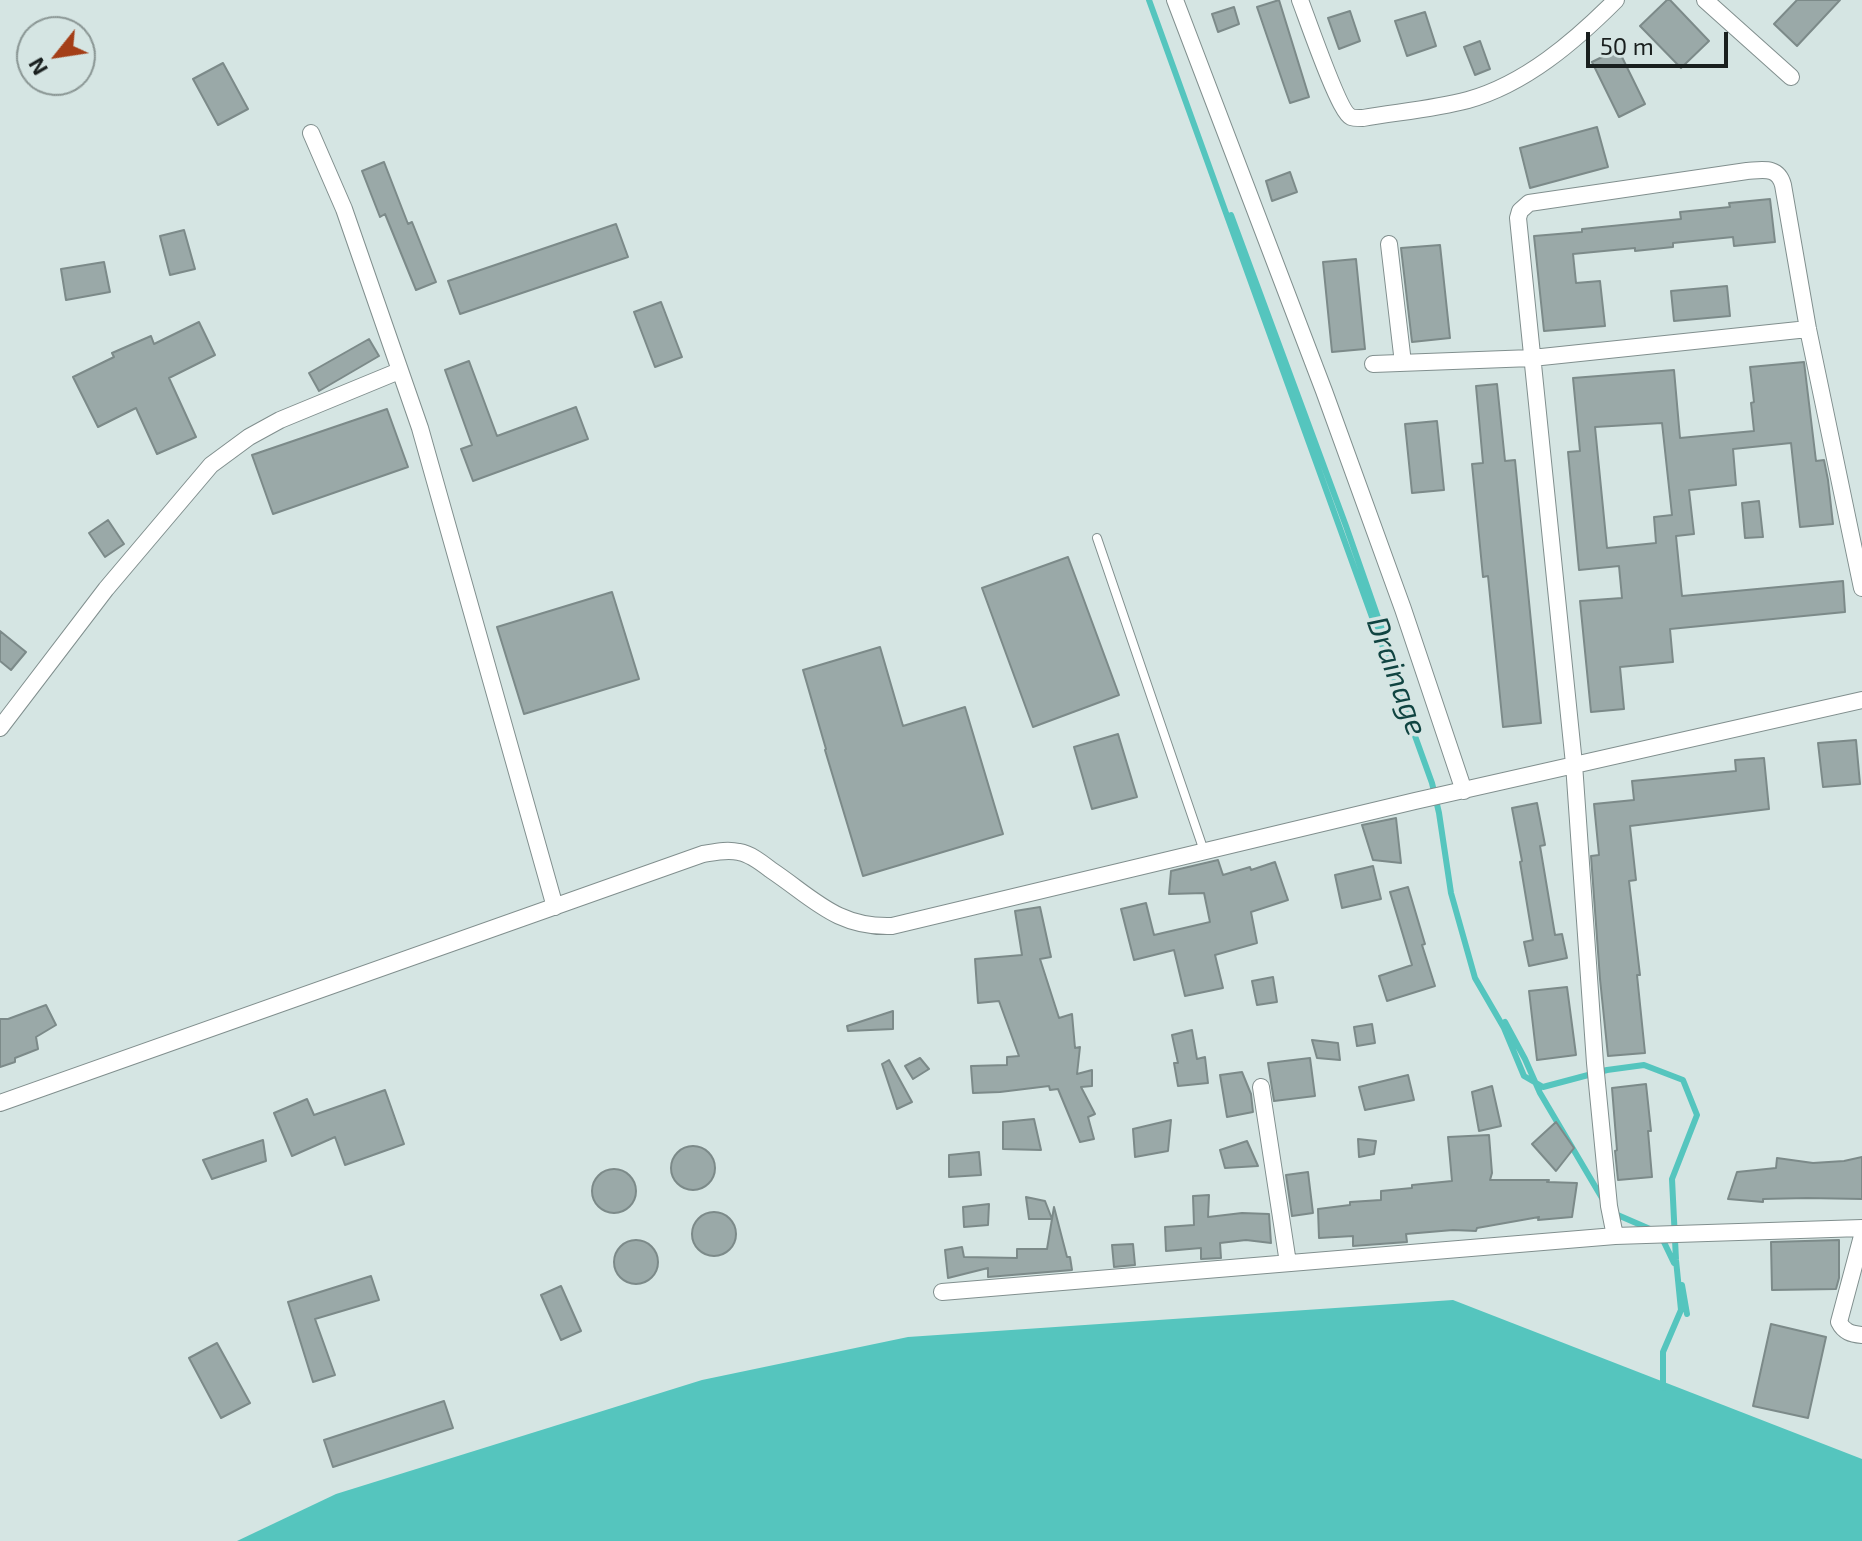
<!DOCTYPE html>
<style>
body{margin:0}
#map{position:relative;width:1862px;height:1541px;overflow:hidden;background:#d5e5e3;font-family:"Exo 2",sans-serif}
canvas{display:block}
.north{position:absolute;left:16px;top:16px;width:80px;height:80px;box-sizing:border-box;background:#d5e5e3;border:2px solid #8a9694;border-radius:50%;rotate:240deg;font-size:22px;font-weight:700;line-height:32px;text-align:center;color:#191f1e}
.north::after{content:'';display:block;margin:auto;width:28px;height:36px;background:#a43e17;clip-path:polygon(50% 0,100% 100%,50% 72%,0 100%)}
.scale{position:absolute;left:1586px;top:32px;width:142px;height:36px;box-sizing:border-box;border:4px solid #191f1e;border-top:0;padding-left:10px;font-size:24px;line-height:28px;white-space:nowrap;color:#191f1e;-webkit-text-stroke:6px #d5e5e3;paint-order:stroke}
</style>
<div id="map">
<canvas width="1862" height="1541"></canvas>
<div class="north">N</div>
<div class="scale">50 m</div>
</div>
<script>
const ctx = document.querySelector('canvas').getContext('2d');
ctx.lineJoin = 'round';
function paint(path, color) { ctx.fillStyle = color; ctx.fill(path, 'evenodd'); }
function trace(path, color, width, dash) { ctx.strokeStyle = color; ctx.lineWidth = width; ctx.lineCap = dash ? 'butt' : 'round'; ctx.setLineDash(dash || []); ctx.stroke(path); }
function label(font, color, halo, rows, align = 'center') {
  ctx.font = font + ' "Exo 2",sans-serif'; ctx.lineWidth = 7; ctx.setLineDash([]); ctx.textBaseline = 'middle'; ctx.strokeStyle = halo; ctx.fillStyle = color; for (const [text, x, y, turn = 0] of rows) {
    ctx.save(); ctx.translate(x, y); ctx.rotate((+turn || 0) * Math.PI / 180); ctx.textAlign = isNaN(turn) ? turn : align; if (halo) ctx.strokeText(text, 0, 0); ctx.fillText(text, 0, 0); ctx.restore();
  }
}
const water = new Path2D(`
 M1453,1300l409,159v82h-1625l99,-47 366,-114 206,-43z`);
const stream = new Path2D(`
 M1149,0l283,783 7,30 12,80 24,85 29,50 20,48 19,11 64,-17 37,-5 39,15 14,35 -25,64 4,81 5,50 -18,42v36
 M1231,215l115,311 65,186
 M1505,1022l20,37 15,34 62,105
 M1613,1213l37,16
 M1662,1238l12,25
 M1682,1285l5,29`);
const building = new Path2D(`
 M1279,0l30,97 -19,6 -33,-96z
 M1667,0h3l39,41 -28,27 -41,-42z
 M1797,0h43l-43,46 -23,-22z
 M1234,7l5,17 -21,8 -6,-18z
 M1350,11l10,30 -21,8 -11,-31z
 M1425,12l11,34 -29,10 -12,-35z
 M1480,41l10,28 -15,6 -11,-28z
 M1618,49l27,55 -26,13 -27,-55z
 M223,63l25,46 -30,16 -25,-46z
 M1597,127l11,40 -78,21 -10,-40z
 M384,162l24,62 4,-2 24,60 -20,8 -31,-76 -5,3 -18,-46z
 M1290,172l7,20 -25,9 -6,-20z
 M1770,199l5,43 -41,4 -1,-9 -60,6v4l-38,4v-3l-62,6 3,29 24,-2 5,45 -61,5 -10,-95 48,-4v-3l99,-10 -1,-7 50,-5 -1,-4z
 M616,224l12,33 -168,57 -12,-33z
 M184,230l11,39 -25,6 -10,-39z
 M1440,245l10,93 -38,4 -11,-94z
 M1356,259l9,90 -33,3 -9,-90z
 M104,262l6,30 -44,8 -5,-31z
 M1727,286l3,30 -56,5 -3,-30z
 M661,302l21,55 -27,10 -21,-55z
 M199,322l16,33 -46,23 27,59 -39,17 -21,-46 -38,19 -25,-50 41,-20 -2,-4 39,-17 3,8z
 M369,339l10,17 -60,35 -10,-18z
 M469,361l28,75 79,-29 12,32 -115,42 -12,-32 11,-4 -27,-75z
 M1804,362l12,99 8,-1 4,20 5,44 -33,3 -9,-84 -58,6 3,36 -47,5 5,44 -18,2 6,60 161,-15 2,31 -175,17 3,33 -53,5 4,42 -33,3 -11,-111 42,-3 -3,-32 -40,4 -11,-118 12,-1 -7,-73 101,-8 6,68 74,-7 -3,-28 3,-1 -4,-35zM1662,423l10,92 -18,2 2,26 -49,5 -12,-121z
 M1497,384l8,77 10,-1 26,263 -38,4 -15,-151 -5,1 -11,-113 11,-1 -7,-77z
 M387,409l21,58 -135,47 -21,-59z
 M1437,421l7,69 -32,3 -7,-69z
 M1759,501l4,36 -18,1 -3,-35z
 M108,520l16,24 -19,13 -16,-24z
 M1068,557l51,138 -86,32 -51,-139z
 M612,592l27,87 -115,35 -27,-87z
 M0,631l26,21 -15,18 -11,-9z
 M880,647l23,79 62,-19 38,127 -140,42 -38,-126 1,-1 -23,-79z
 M1118,734l19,63 -45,12 -18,-62z
 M1856,740l4,44 -37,3 -5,-44z
 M1764,758l5,51 -139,17 6,54 -7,1 11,94h-3l8,78 -37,3 -8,-77 -9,-123 8,-1 -5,-51 40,-4 -2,-19 104,-10 -1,-11z
 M1537,803l8,42 -5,1 15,89 7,-1 5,24 -38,8 -5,-24 9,-2 -13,-78 2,-1 -10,-53z
 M1396,818l5,45 -28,-3 -11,-35z
 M1218,860l5,15 27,-8 1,3 24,-8 13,38 -37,12 6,31 -42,12 8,33 -38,8 -11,-46 -40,10 -13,-51 25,-6 8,32 56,-13 -6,-29 -35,1 2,-23z
 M1373,866l8,33 -39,9 -7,-33z
 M1408,887l17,57 -3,1 13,41 -48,15 -8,-25 33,-11 -22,-73z
 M1040,907l11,50 -11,2 19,59 13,-4 3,34 5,-1 -3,27 15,-4v16l-11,1 14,27 -7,3 6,22 -14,3 -22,-53 -8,1 -1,-4 -49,6 -27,1 -2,-27 36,-1v-8l12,-1 -20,-55 -21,2 -3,-44 47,-4 -7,-44z
 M1273,977l4,25 -20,3 -5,-24z
 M1567,987l9,68 -39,5 -8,-69z
 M46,1005l10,20 -20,12 2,12 -23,9v4l-15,5v-48h8z
 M893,1011v18l-45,2 -1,-5z
 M1372,1024l3,19 -18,3 -3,-19z
 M1192,1030l5,29 8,-2 3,26 -30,3 -4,-23h4l-6,-28z
 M1312,1040l26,3 2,17 -23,-2z
 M920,1058l9,11 -16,10 -8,-13z
 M1310,1058l5,38 -41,5 -6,-38z
 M889,1060l23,42 -15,7 -15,-45z
 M1242,1072l9,22 2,18 -26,5 -7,-42z
 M1408,1075l6,25 -49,10 -6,-23z
 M1646,1084l5,47h-3l4,46 -34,3 -3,-29 2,-1 -5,-62z
 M1492,1086l9,40 -22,5 -7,-39z
 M385,1090l19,54 -59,21 -10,-28 -43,19 -18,-43 33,-14 7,16z
 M1034,1119l7,31 -38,-1v-27z
 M1171,1120l-3,31 -33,6 -2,-28z
 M1556,1122l18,26 -18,23 -24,-27z
 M1489,1135l3,38 -2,7h59l-2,2 30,1 -5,34 -34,3 1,-3 -62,11 -1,3 -23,-1 -47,4 1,8 -54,4v-10l-34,2 -1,-29 32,-4v-3l31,-2v-9l31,-3v-3l40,-4 -4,-44z
 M1358,1139l18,2 -2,13 -15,3z
 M263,1140l3,21 -54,18 -9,-19z
 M1247,1141l11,25 -33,2 -5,-18z
 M671 1168a22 22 0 1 1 44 0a22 22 0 1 1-44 0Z
 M979,1152l2,23 -32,2v-22z
 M1862,1157v42l-55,-1 -44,1v3l-35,-3 9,-27 39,-4 1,-10 36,5 31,-2z
 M592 1191a22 22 0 1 1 44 0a22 22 0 1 1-44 0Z
 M1308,1172l5,41 -21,3 -6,-41z
 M1209,1195l-1,22 34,-4 27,1 2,29 -25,-3 -26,3 1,15 -20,1v-11l-35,3 -1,-24 29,-2 -1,-29z
 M1026,1197l19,4 7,18h-23z
 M989,1204l-1,21 -24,2 -1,-20z
 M1054,1207l13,50h3l2,13 -84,7v-9l-40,10 -3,-28 17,-3 2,10 53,1v-9h30z
 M692 1234a22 22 0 1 1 44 0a22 22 0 1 1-44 0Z
 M1839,1240v38l-3,11 -64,1 -1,-48z
 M614 1262a22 22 0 1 1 44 0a22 22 0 1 1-44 0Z
 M1133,1244l2,21 -21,2 -2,-22z
 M371,1276l8,24 -64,19 20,56 -22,7 -25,-80z
 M561,1286l20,45 -20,9 -20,-45z
 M1771,1324l55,13 -18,81 -55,-12z
 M217,1343l33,60 -29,15 -32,-60z
 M444,1401l9,27 -120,39 -9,-27z`);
const lane = new Path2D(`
 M1097,538l107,313`);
const street = new Path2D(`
 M1175,0l149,391 79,218 61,182
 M1300,0c7,18 39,112 51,117 2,1 10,1 12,1 35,-6 71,-9 105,-18 57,-16 106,-58 148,-100
 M1705,0l86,77
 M311,133l33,76 76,219 135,479
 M1389,244l14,119
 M1373,364l159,-6 276,-29
 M0,728l106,-139 105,-124 38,-28 31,-17 119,-49
 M1261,1087l27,176
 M0,1103l703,-249c12,-2 24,-5 36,-2 12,2 23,11 32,18 42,28 66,58 121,56l523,-125 447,-101
 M1615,1236l-6,-30 -14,-143 -21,-299 -56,-546 2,-7 9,-8 218,-32c16,-1 31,-5 36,14l25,144 54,259
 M1862,1236l-23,86c5,10 12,12 23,13
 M942,1292l673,-56 247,-8`);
const waterNames = [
 ["Drainage",1397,676,70]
];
paint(water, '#55c5be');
trace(stream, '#55c5be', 6);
paint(building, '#9aa9a8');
trace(building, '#7c8a89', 2);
trace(lane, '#818f8e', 10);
trace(street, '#818f8e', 18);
trace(lane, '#fff', 8);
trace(street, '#fff', 16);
label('italic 30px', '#104441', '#d5e5e3', waterNames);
</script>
